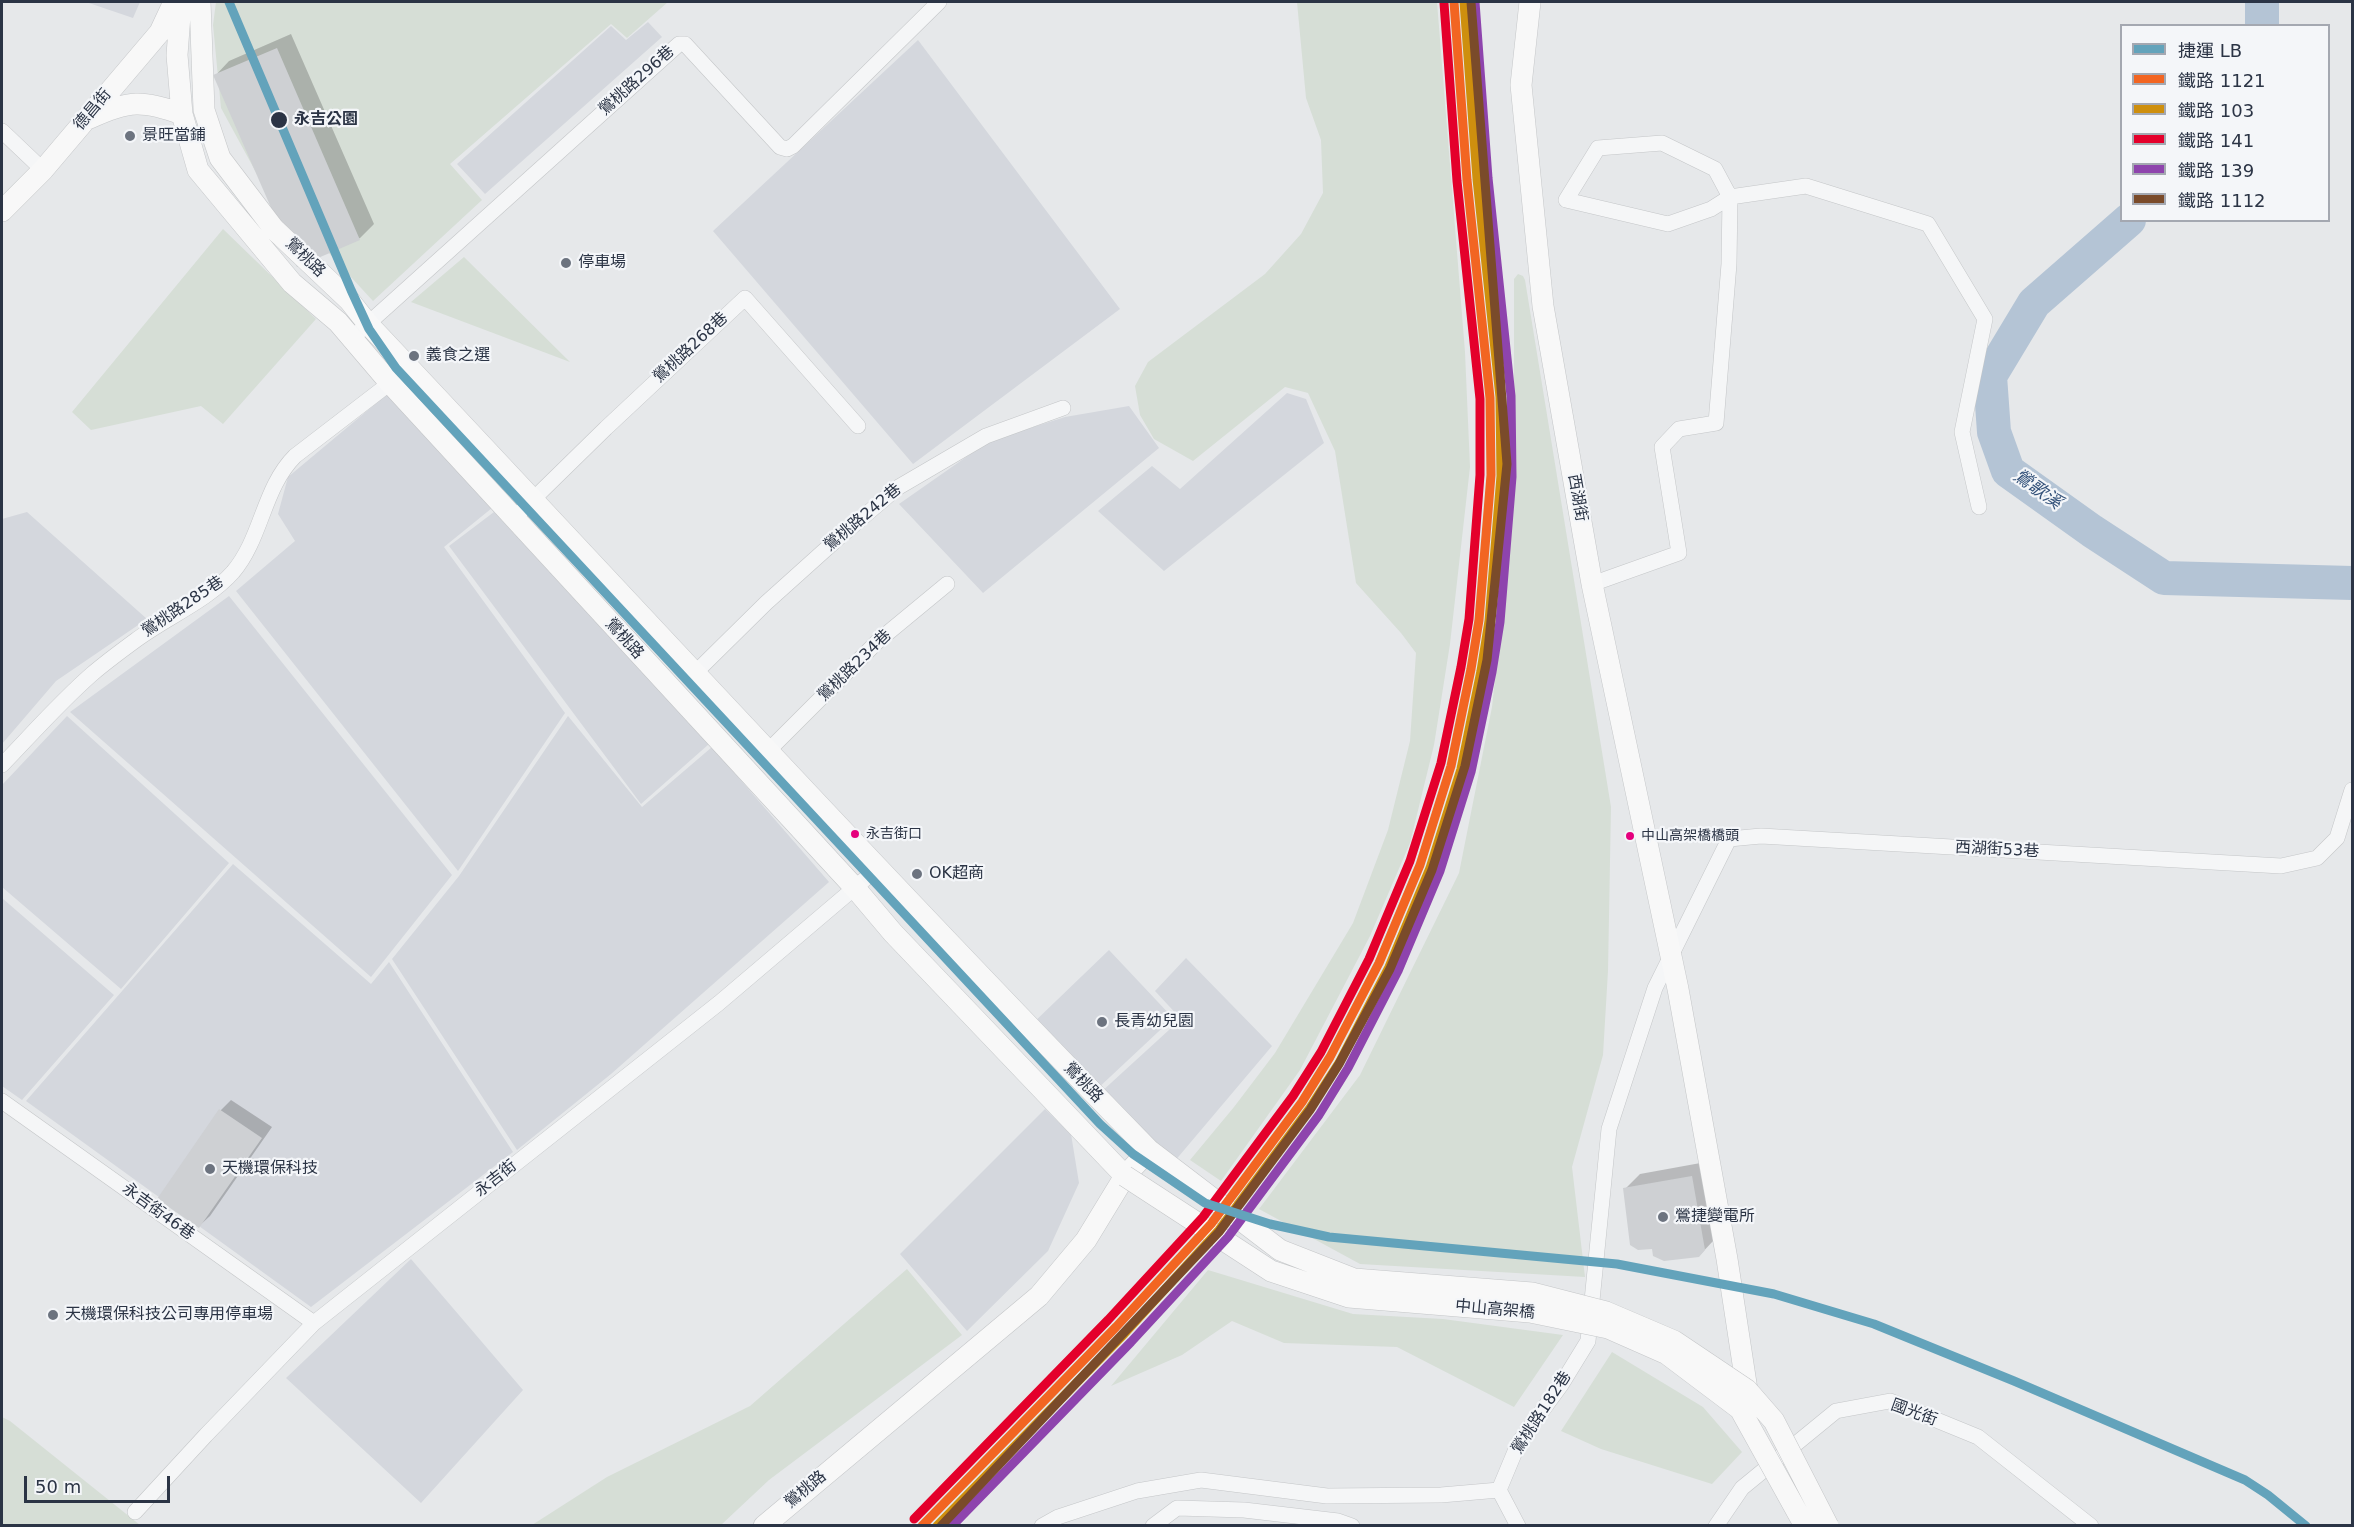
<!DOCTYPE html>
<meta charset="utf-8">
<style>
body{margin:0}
#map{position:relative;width:2354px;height:1527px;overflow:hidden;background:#e6e8ea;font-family:"DejaVu Sans","Noto Sans TC",sans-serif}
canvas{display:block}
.frame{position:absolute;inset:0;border:3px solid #2b3445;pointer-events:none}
.legend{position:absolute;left:2120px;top:24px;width:210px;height:198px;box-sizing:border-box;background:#f4f6f9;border:2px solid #a4a8b1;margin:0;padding:8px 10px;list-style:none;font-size:18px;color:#2b3445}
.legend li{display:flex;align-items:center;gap:12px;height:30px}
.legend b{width:30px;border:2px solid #a4a8b1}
.scale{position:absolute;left:24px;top:1476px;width:146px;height:27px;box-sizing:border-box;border:3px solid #2b3445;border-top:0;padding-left:8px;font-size:18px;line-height:21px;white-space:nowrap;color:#2b3445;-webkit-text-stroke:4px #f4f6f9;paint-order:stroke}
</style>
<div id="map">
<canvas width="2354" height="1527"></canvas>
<div class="frame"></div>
<ul class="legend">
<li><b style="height:8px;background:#63a3bb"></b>捷運 LB</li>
<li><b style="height:8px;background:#f26522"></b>鐵路 1121</li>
<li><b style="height:8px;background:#ce8f0e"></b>鐵路 103</li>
<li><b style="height:8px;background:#e4002b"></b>鐵路 141</li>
<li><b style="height:8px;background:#8e44ad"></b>鐵路 139</li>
<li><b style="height:8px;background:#7a4b2a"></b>鐵路 1112</li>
</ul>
<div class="scale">50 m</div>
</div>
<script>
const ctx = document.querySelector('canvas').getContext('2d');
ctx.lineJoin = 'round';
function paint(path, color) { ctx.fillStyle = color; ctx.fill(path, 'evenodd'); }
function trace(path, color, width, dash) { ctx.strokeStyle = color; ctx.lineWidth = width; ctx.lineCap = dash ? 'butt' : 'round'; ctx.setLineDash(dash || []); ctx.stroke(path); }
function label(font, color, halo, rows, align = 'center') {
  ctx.font = font + ' "DejaVu Sans","Noto Sans TC",sans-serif'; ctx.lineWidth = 4.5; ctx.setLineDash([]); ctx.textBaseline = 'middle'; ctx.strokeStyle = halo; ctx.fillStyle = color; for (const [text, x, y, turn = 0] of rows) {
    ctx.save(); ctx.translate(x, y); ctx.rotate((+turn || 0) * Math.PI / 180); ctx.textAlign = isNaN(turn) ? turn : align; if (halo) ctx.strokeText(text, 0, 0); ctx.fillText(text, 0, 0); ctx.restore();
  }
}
const built = new Path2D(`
 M86,2h54l-7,16z
 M648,22l14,15 -177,157 -28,-30 154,-138 15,14z
 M918,40l202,269 -207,155 -200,-233z
 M392,390l100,118 -48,39 121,166 -107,158 -222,-280 59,-50 -17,-27 10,-37z
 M1287,393l19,6 18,44 -160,128 -66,-60 54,-45 28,23z
 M1129,406l30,42 -176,145 -84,-89 90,-63 76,-24z
 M27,512l120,107 -91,62 -54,63v-225z
 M494,512l215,232 -68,60 -192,-258z
 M229,596l223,279 -81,102 -301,-265z
 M67,716l162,147 -108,126 -119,-102v-102z
 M568,716l74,91 70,-60 117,135 -218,192 -94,76 -125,-191 67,-83z
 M233,864l138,120 18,-22 124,190 -202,155 -285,-206z
 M2,898l112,97 -92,105 -20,-14z
 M1109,950l64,68 -78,73 -65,-65z
 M1186,958l86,88 -98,116 -74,-69 81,-74 -26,-28z
 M1045,1109l26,25 8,49 -31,68 -81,80 -67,-77z
 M411,1259l112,131 -102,113 -135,-125z`);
const green = new Path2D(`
 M216,2h452l-41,36 -16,-14 -161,140 32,36 -109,101 -115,-125 -37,-68 -8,-83z
 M1297,2h140l28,350 5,115 -20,177 -16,101 -24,98 -40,93 -70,134 -79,111 -31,-21 44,-53 41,-54 78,-130 35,-93 22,-89 6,-88 -15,-20 -45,-50 -21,-132 -27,-58 -23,-6 -92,74 -39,-22 -14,-24 -5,-29 13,-24 117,-88 36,-40 22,-41 -2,-53 -15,-42z
 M223,229l93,90 -93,105 -22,-18 -110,24 -19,-18z
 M464,257l106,105 -159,-60z
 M1518,274l5,2 2,4 86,527 -3,164 -5,84 -31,112 13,110 -225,-13 -101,-55 101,-134 99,-202 33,-166 22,-206v-222z
 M907,1269l55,66 -193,145 -48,45h-189l75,-48 143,-71z
 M1208,1270l145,44 90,5 120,16 -49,72 -117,-60 -113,-4 -52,-22 -50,34 -71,31z
 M1612,1352l91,55 39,45 -30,32 -111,-35 -40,-18z
 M2,1417l8,4 130,104h-138z`);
const shadow = new Path2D(`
 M291,34l83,190 -14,14 -62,27 -83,-189 14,-15z
 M231,1100l41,27 -62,89 -11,10 22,-116z
 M1706,1162l8,78 -15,16 -74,-67 15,-15z`);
const river = new Path2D(`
 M2262,26v-24
 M2129,220l-95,83 -44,73 4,56 14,39 84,60 72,47 188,5`);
const building = new Path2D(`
 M277,48l83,192 -63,27 -84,-192z
 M219,1109l43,29 -63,90 -42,-29z
 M1692,1176l13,74 -6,7 -35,4 -11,-5 -1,-7 -14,1 -8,-5 -7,-57z`);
const street = new Path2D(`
 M2,131l41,39
 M351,339l328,-295h6l95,103 7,2 6,-3 146,-144
 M514,518l92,-90 139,-130 113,128
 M1592,584l87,-31 -17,-106 17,-18 37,-6 13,-159 1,-67 -15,-28 -53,-26 -64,5 -32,52 102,24 43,-15 19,-12 76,-11 122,38 57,95 -23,113 17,75
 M694,674l72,-71 69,-62 62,-53 89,-52 77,-28
 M767,752l111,-111 69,-57
 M2,765c29,-30 58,-63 90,-91 14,-12 29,-23 44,-34 31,-23 71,-39 97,-68 29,-34 30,-84 62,-116l95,-73
 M2,1101l312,222
 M1499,1490l19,36
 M135,1512l71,-77 108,-112 405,-320 159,-135
 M1042,1526l16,-9 79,-26 64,-11 126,16 114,-1 58,-5 20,-48 42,-57 27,-44 21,-212 46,-141 74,-149 32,-3 520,30 36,-8 20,-20 15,-48
 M1153,1526l24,-18 67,2 94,11 14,5
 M1716,1526l26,-38 94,-77 54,-10 88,36 113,89`);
const secondary = new Path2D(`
 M181,2l-4,53 5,59 16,56 94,113 46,39 52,61 465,505 38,45 232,243
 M200,2l4,108 16,48 54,71 75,71 19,24c260,276 516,555 781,826l-24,26 -39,64 -47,56 -275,230
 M1530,2l-9,83 22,221 49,278 86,405 49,270 20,131 -5,13
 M90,118c39,-18 53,-18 92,-4
 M2,211l41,-41 117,-138 14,-30`);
const secondaryBridge = new Path2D(`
 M1149,1150l131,100 74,29 178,14 74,19 68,29 73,49 27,31 54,105
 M1125,1176l146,95 78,26 181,15 78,16 59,26 73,55 65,117`);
const rail1 = new Path2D(`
 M922,1526l194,-199 95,-103 91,-122 28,-45 49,-94 41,-98 31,-99 20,-97 8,-49 12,-145 -1,-77 -23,-218 -13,-178`);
const rail2 = new Path2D(`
 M937,1526l187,-192 95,-104 91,-122 29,-45 50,-96 41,-99 31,-99 20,-98 8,-50 12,-145 -1,-79 -23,-218 -13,-177`);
const rail3 = new Path2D(`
 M914,1519l194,-199 95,-103 90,-121 28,-44 48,-93 41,-98 31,-98 20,-96 8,-48 11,-144v-76l-23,-218 -13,-178`);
const rail4 = new Path2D(`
 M952,1526l179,-184 97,-105 91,-122 29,-47 50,-97 42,-100 31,-99 21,-100 8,-50 12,-145 -1,-81 -23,-218 -13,-176`);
const rail5 = new Path2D(`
 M941,1526l278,-294 91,-122 29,-46 51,-95 42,-99 33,-104 22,-106 20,-196 -36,-462`);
const metro1 = new Path2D(`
 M229,2l122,288 18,39 27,39 704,756 33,30 72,49 65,21 59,13 288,27 157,30 100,30 140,57 231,99 23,15 38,31`);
const markers = [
 [279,120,9,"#2b3445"],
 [130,136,6,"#6c737f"],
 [566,263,6,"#6c737f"],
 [414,356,6,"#6c737f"],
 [855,834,5,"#e5007d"],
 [1630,836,5,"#e5007d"],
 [917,874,6,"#6c737f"],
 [1102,1022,6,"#6c737f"],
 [210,1169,6,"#6c737f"],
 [1663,1217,6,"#6c737f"],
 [53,1315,6,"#6c737f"]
];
const busNames = [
 ["永吉街口",866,834],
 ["中山高架橋橋頭",1641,836]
];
const streetNames = [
 ["鶯桃路296巷",637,81,-42],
 ["德昌街",93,110,-50],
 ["鶯桃路",305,258,44],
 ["鶯桃路268巷",691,348,-43],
 ["西湖街",1577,498,80],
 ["鶯桃路242巷",863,518,-40],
 ["鶯桃路285巷",183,607,-34],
 ["鶯桃路",624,639,48],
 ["鶯桃路234巷",855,666,-44],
 ["西湖街53巷",1997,850,3],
 ["鶯桃路",1083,1083,46],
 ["永吉街",496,1179,-38],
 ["永吉街46巷",158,1212,36],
 ["中山高架橋",1495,1310,5],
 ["鶯桃路182巷",1542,1413,-57],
 ["國光街",1914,1413,20],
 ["鶯桃路",806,1490,-40]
];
const stopNames = [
 ["永吉公園",294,120]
];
const poiNames = [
 ["景旺當鋪",142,136],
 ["停車場",578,263],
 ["義食之選",426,356],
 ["OK超商",929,874],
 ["長青幼兒園",1114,1022],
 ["天機環保科技",222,1169],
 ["鶯捷變電所",1675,1217],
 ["天機環保科技公司專用停車場",65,1315]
];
const waterNames = [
 ["鶯歌溪",2037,490,35]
];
paint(built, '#d4d7dd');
paint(green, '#d6ded6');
paint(shadow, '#0003');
trace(river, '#b4c4d5', 34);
paint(building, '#ced0d3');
trace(street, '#c4c6c8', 16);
trace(secondary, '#c4c6c8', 22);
trace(street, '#f5f6f7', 15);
trace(secondary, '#f8f8f8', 21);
trace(secondaryBridge, '#c4c6c8', 22, []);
trace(secondaryBridge, '#f8f8f8', 21);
trace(rail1, '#f26522', 9);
trace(rail2, '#ce8f0e', 9);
trace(rail3, '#e4002b', 9);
trace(rail4, '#8e44ad', 9);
trace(rail5, '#7a4b2a', 9);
trace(metro1, '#63a3bb', 9);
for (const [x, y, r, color] of markers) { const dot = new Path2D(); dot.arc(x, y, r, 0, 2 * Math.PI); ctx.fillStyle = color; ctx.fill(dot); trace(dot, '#f4f6f9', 2); }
label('14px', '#2b3445', '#f4f6f9', busNames, 'left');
label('16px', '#2b3445', '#f4f6f9', streetNames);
label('bold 16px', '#2b3445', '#f4f6f9', stopNames, 'left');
label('16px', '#2b3445', '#f4f6f9', poiNames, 'left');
label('italic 18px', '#34527a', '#f4f6f9', waterNames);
</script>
